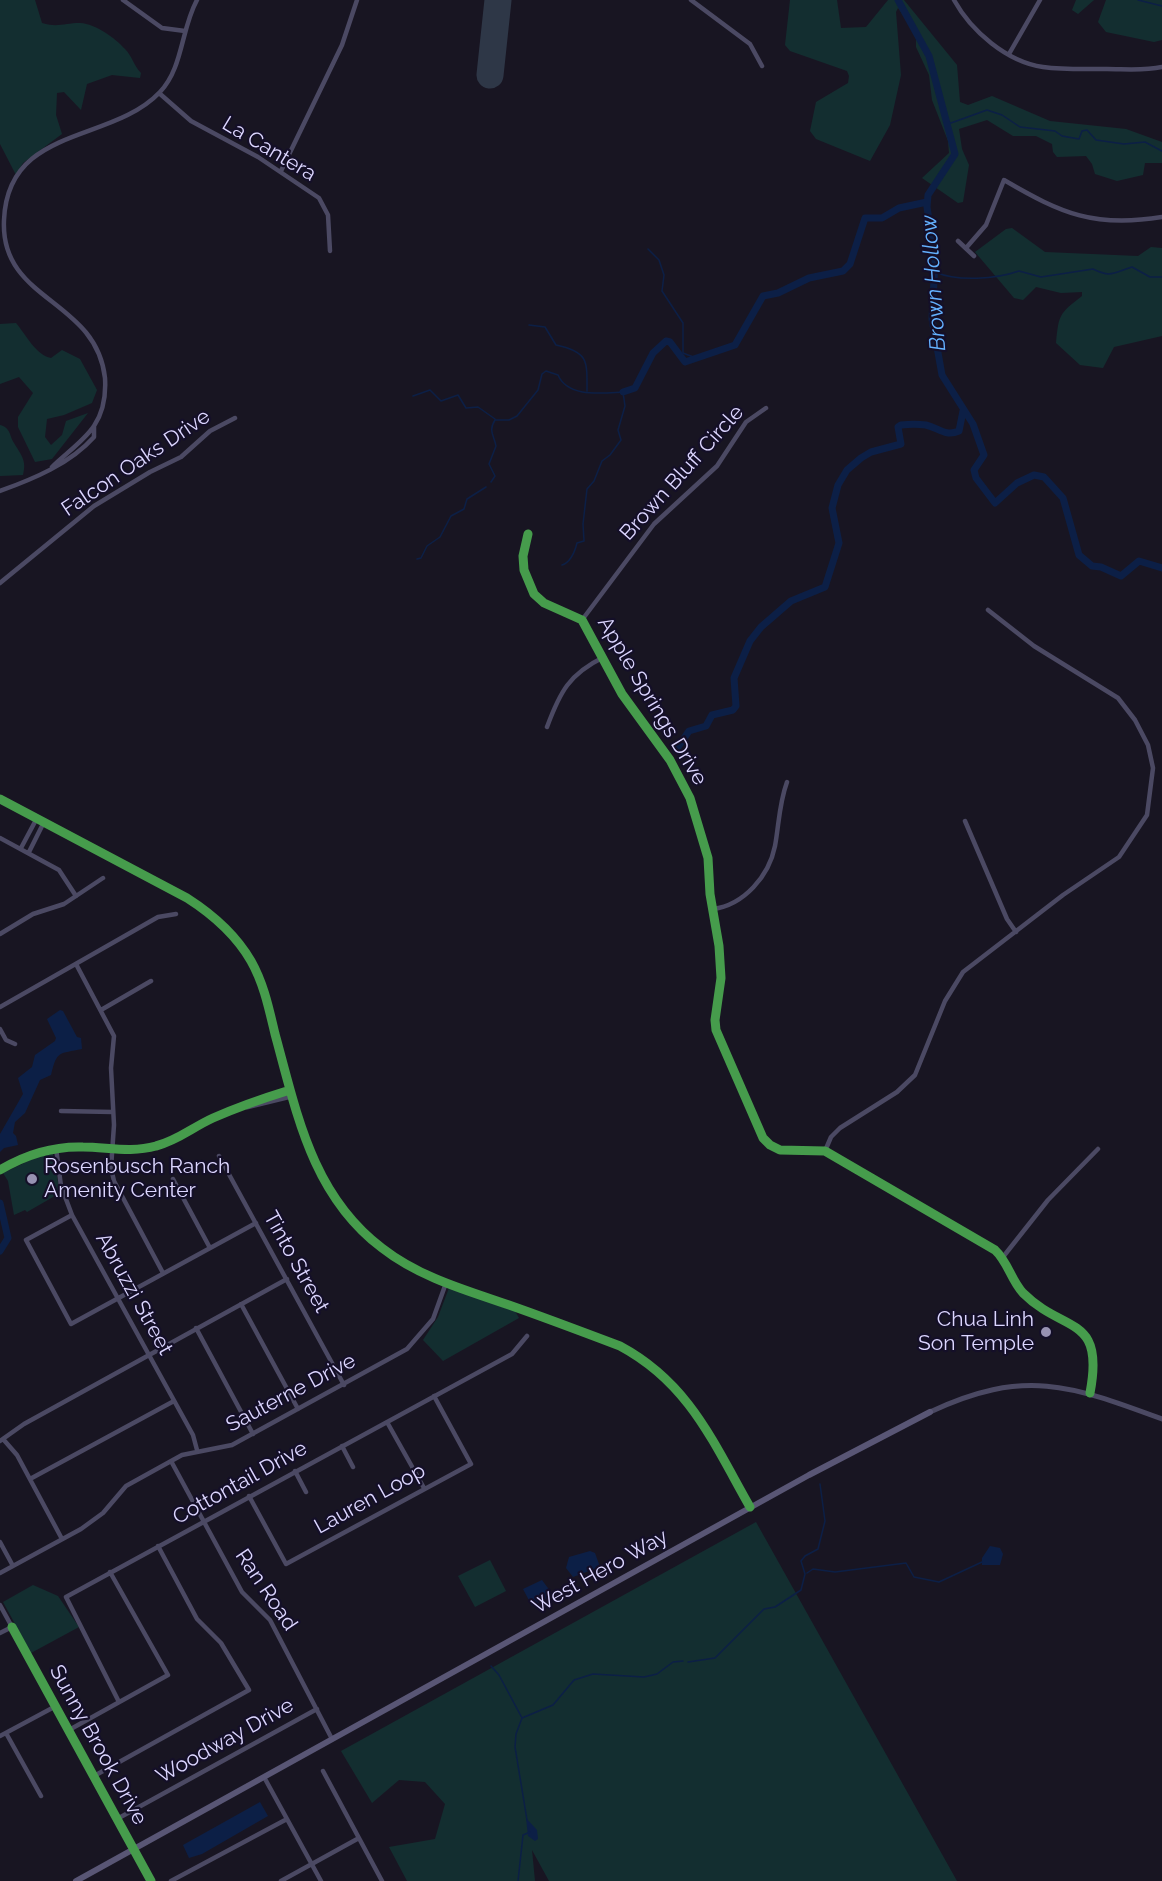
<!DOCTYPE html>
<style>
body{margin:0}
canvas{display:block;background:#181522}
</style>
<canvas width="1162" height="1881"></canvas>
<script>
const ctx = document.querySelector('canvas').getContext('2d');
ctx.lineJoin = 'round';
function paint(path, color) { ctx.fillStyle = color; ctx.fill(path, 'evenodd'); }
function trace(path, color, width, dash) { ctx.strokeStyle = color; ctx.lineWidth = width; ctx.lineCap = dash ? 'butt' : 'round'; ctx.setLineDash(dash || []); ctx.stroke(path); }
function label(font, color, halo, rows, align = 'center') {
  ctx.font = font + ' Raleway,sans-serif'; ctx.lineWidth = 4.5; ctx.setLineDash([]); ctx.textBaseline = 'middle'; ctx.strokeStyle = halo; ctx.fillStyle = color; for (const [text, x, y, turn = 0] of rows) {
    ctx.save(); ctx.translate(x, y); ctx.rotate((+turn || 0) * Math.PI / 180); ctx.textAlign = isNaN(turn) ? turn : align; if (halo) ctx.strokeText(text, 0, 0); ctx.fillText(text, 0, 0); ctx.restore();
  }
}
const green = new Path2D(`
 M0,0h35l7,23c16,5 23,0 38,0 16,1 35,15 45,26 7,7 9,17 16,24l-1,5 -28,-3 -25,9 -6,26 -17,-18 -7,1 -1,22 6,19 -39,29 -7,12 -16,-31z
 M790,0h47l4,28 25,-1 22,-27h16l53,65 3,37 8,3 24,-9 58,25 76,8 36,13v21h-17l-2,12 -26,6 -22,-7 -3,-10 -6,-8 -29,1 -4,-5 -1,-8 -16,-8h-23l-26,-16 -28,9 3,20 7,16 -6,37 -5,1 -36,-25 27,-25 -1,-12 -16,-41 -3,-25 -13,-28v-13l-18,-26 -2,4 5,63 -11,50 -20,36 -54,-22 -6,-8 6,-29 32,-19 1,-7 -2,-5 -57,-20 -5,-6z
 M1076,0h18l-16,14 -6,-4z
 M1106,0h56v40l-8,2 -48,-10 -8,-10z
 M1012,228l33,24 93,4 13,-9 11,1v88l-48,11 -11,21 -23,-3 -24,-22c3,-29 3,-29 26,-47v-4l-21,1 -25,-6 -13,13 -9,-2 -39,-46 31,-23z
 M16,323c10,12 20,32 35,35l11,-8 18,9 17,31 -5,13 -28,12 -17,4 -2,18 6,8 11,-10 4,-14 22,-8 -36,46 -17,3 -17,-35v-10l15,-24 -14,-16 -19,7v-60z
 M0,425c11,3 9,10 14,18 7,12 13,17 9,32l-23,1z
 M53,1154l7,39 -33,19 -2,-2 -11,5 -6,-34 -5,-8 34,-16z
 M449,1288l66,23 4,7 -76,43 -20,-21 15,-23z
 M756,1522l201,359h-408l-17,-31 3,31h-128l-18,-34 46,-8 10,-35 -20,-22 -26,-2 -27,23 -31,-52z
 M490,1560l16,31 -31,16 -17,-31z
 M33,1585l25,11 21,31 -48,26 -28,-51z`);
const water = new Path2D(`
 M60,1010l3,1 14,26 4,1 1,11c-23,5 -25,1 -31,26l-11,5 -15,33 -10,9 -2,11 3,3 2,9 -14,3 -4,4v-18l23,-40 -5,-16 14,-11 3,-12 20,-14 1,-3 -9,-19z
 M990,1546l10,2 3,6 -3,11h-18v-7z
 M590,1551l5,2 5,14 -27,10 -7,-9 3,-11z
 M542,1580l11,15 -21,11 -9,-17z
 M260,1802l8,14 -66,38 -13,4 -6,-13z
 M526,1818l11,12 1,9 -3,2 -7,-5z`);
const stream = new Path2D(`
 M1138,0l24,6
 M946,121l5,2 36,-13 15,5 18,12 35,4 7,5 17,3 3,-8 5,-1 9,10 28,4 21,-2 17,9
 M648,249l11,11 5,15 -2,16 21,32v30l13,5
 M935,272c23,10 61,7 84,-1l22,6 52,-8c18,9 20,4 39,-2l18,10h12
 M529,325l16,2 11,18c33,7 31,16 31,46
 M413,396l17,-6 11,11 17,-6 8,13 12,-1 17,12
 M491,482l4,-6 -6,-12 7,-18c-2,-11 -8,-15 -1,-26h14l8,-4 21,-26 4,-16 4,-3 12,4c10,23 44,18 65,17l2,14 -7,24 3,10 -11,15 -8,6 -8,20 -7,8 -4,35 1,17 -7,2c-2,8 -6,19 -15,22
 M417,559l4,-1 6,-12 13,-9 11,-21 13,-7 3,-10 19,-12
 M807,1573l6,-4 22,3 71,-9 8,14 25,5 43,-20
 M688,1662l27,-4 49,-49 11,-2 26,-17 4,-16 -4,-13 4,-5 13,-7 7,-28 -5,-37
 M491,1666l8,9 23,43
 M527,1820l-12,-73 1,-13 6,-16 31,-13 21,-25 19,-6 51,3 13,-3 16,-12 10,-1
 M518,1881l5,-46 7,-3`);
const river = new Path2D(`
 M898,0l31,56 26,98 -27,41 -1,12 8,54 -3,58 10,56 31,49 11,31 -10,15 2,8 19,25 22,-20 17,-8 10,2 19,21 16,57 13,11 9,1 20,9 18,-15 23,7
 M623,392l12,-4 18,-35 13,-12 4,1 15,20 50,-17 28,-49 15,-3 31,-15 34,-7 7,-7 15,-46h17l17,-10 28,-6
 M676,750l13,-19 17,-5 6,-11 21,-5 3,-4 -2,-28 16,-37 11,-14 30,-26 34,-14 14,-44 -7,-35 6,-23 9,-15 14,-12 10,-6 30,-8 -3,-17 3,-2c9,-1 17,-1 25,0 13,3 19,12 33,6l4,-20
 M0,1203l8,35 -8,13`);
const runway = new Path2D(`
 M490,75l8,-75`);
const minor = new Path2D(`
 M123,0l39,28 23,3
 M691,0l59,44 12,22
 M954,0c17,31 53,62 89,67 21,3 43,2 64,2 18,0 37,2 55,-2
 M1009,54l31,-54
 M159,93l32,28 67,36 61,41 9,17 2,36
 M281,171l61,-126 15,-45
 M958,241l16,15
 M966,248l20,-23 18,-45c58,34 91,48 158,37
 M52,467c13,-13 32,-26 42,-41 10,-15 12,-32 11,-48 -9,-80 -105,-76 -101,-158 4,-95 107,-76 156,-128 23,-24 21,-63 37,-92
 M0,491c33,-12 70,-27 94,-54v-10
 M528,534l-5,22 1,14 10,24 10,9 38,17 40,74 48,66 20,38 18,60 2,36 9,52 2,32 -6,42 1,10 47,108 7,7 10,5 45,1 170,99c13,12 16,30 28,43 41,41 82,21 67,100
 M0,583l94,-77 56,-34 31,-15 29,-26 25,-13
 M582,620l72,-96 63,-58 29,-44 20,-14
 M547,727c13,-35 22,-53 57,-70
 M965,821l42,98 9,13
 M0,838l59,32 17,26
 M21,848l16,-30
 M29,852l15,-30
 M713,909c31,-4 56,-33 62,-63 4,-22 4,-42 12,-64
 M0,934l33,-20 31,-10 39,-26
 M76,964l38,72 -3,32 3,57 -3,43 3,13 49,92
 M0,1007l158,-90 18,-3
 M101,1010l50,-29
 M0,1029l6,11 9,4
 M61,1111l52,1
 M56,1148l5,38 11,29 121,220 4,15
 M825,1151l6,-14 9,-9 57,-36 18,-17 30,-74 18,-29 100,-77 56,-38 28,-42 6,-47 -5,-23 -13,-25 -17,-22 -84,-52 -46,-36
 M219,1156l125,229
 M173,1179l37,69
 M72,1215l-46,25 45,84 185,-101
 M1003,1257l45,-57 50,-51
 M241,1304l57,105
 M196,1328l57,106
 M387,1422l37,66
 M3,1439l14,16 45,84
 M0,1441l24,-17 263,-145
 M342,1446l11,21
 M171,1461l71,131 28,28 62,119
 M295,1471l11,21
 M30,1479l144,-78
 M249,1496l37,68 185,-100 -37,-68
 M0,1542l13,24
 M0,1573l81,-44 22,-16 23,-27 56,-31 50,-10 175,-96 26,-30 13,-36
 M0,1605l151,276
 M0,1633l12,-6
 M119,1702l-53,-105 446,-243 15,-18
 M69,1730l99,-55 -58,-103
 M6,1733l35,63
 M0,1736l56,-30
 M323,1771l59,110
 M94,1776l155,-86 -28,-47 -24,-24 -39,-73
 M264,1777l57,104
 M117,1819l200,-110
 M171,1881l116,-62
 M281,1881l78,-43`);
const tertiary = new Path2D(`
 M0,799l187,99c25,16 49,37 64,63 13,23 18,48 24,73 22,80 37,161 107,214 37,29 83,42 127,57 37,13 74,27 111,41 69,37 93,96 130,161
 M247,1107l45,-11
 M0,1170c25,-15 53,-24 83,-23 24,0 48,6 73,-1 21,-5 37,-19 57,-28 25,-11 51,-20 77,-28
 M930,1412c94,-44 140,-27 232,7`);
const secondary = new Path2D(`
 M76,1881l733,-406 121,-63`);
const cycleway = new Path2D(`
 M528,534l-5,22 1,14 10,24 10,9 38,17 40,74 48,66 20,38 18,60 2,36 9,52 2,32 -6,42 1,10 47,108 7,7 10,5 45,1 170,99c13,12 16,30 28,43 41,41 82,21 67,100
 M0,799l187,99c25,16 49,37 64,63 13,23 18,48 24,73 22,80 37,161 107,214 37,29 83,42 127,57 37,13 74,27 111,41 69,37 93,96 130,161
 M0,1170c25,-15 53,-24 83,-23 24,0 48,6 73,-1 21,-5 37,-19 57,-28 25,-11 51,-20 77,-28
 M12,1627l139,254`);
const markers = [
 [32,1179,6,"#9792b2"],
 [1046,1332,6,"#9792b2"]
];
const streetNames = [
 ["La Cantera",269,149,31],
 ["Falcon Oaks Drive",136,463,-34],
 ["Brown Bluff Circle",682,473,-48],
 ["Apple Springs Drive",652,701,59],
 ["Tinto Street",296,1262,61],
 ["Abruzzi Street",134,1294,61],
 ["Sauterne Drive",291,1393,-28],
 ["Cottontail Drive",240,1483,-29],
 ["Lauren Loop",370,1499,-29],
 ["West Hero Way",600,1572,-29],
 ["Ran Road",266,1590,56],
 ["Woodway Drive",225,1741,-29],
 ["Sunny Brook Drive",98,1745,61]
];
const poiNames = [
 ["Rosenbusch Ranch",44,1167],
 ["Amenity Center",44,1191],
 ["Chua Linh",1034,1320,"right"],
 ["Son Temple",1034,1344,"right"]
];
const waterNames = [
 ["Brown Hollow",934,283,-94]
];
paint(green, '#132e30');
paint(water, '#0c1f46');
trace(stream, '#0c1f46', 1.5);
trace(river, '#0c1f46', 7);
trace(runway, '#2e3747', 27);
trace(minor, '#4b4963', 4.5);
trace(tertiary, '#4b4963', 5);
trace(secondary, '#595675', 6);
trace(cycleway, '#469c4c', 9);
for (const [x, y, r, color] of markers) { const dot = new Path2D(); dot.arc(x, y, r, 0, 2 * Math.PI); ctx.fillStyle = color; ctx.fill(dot); trace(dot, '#140f28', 2); }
label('21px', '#dcd6ff', '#140f28', streetNames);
label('21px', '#dcd6ff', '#140f28', poiNames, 'left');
label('italic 22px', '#64b1ff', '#140f28', waterNames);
</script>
